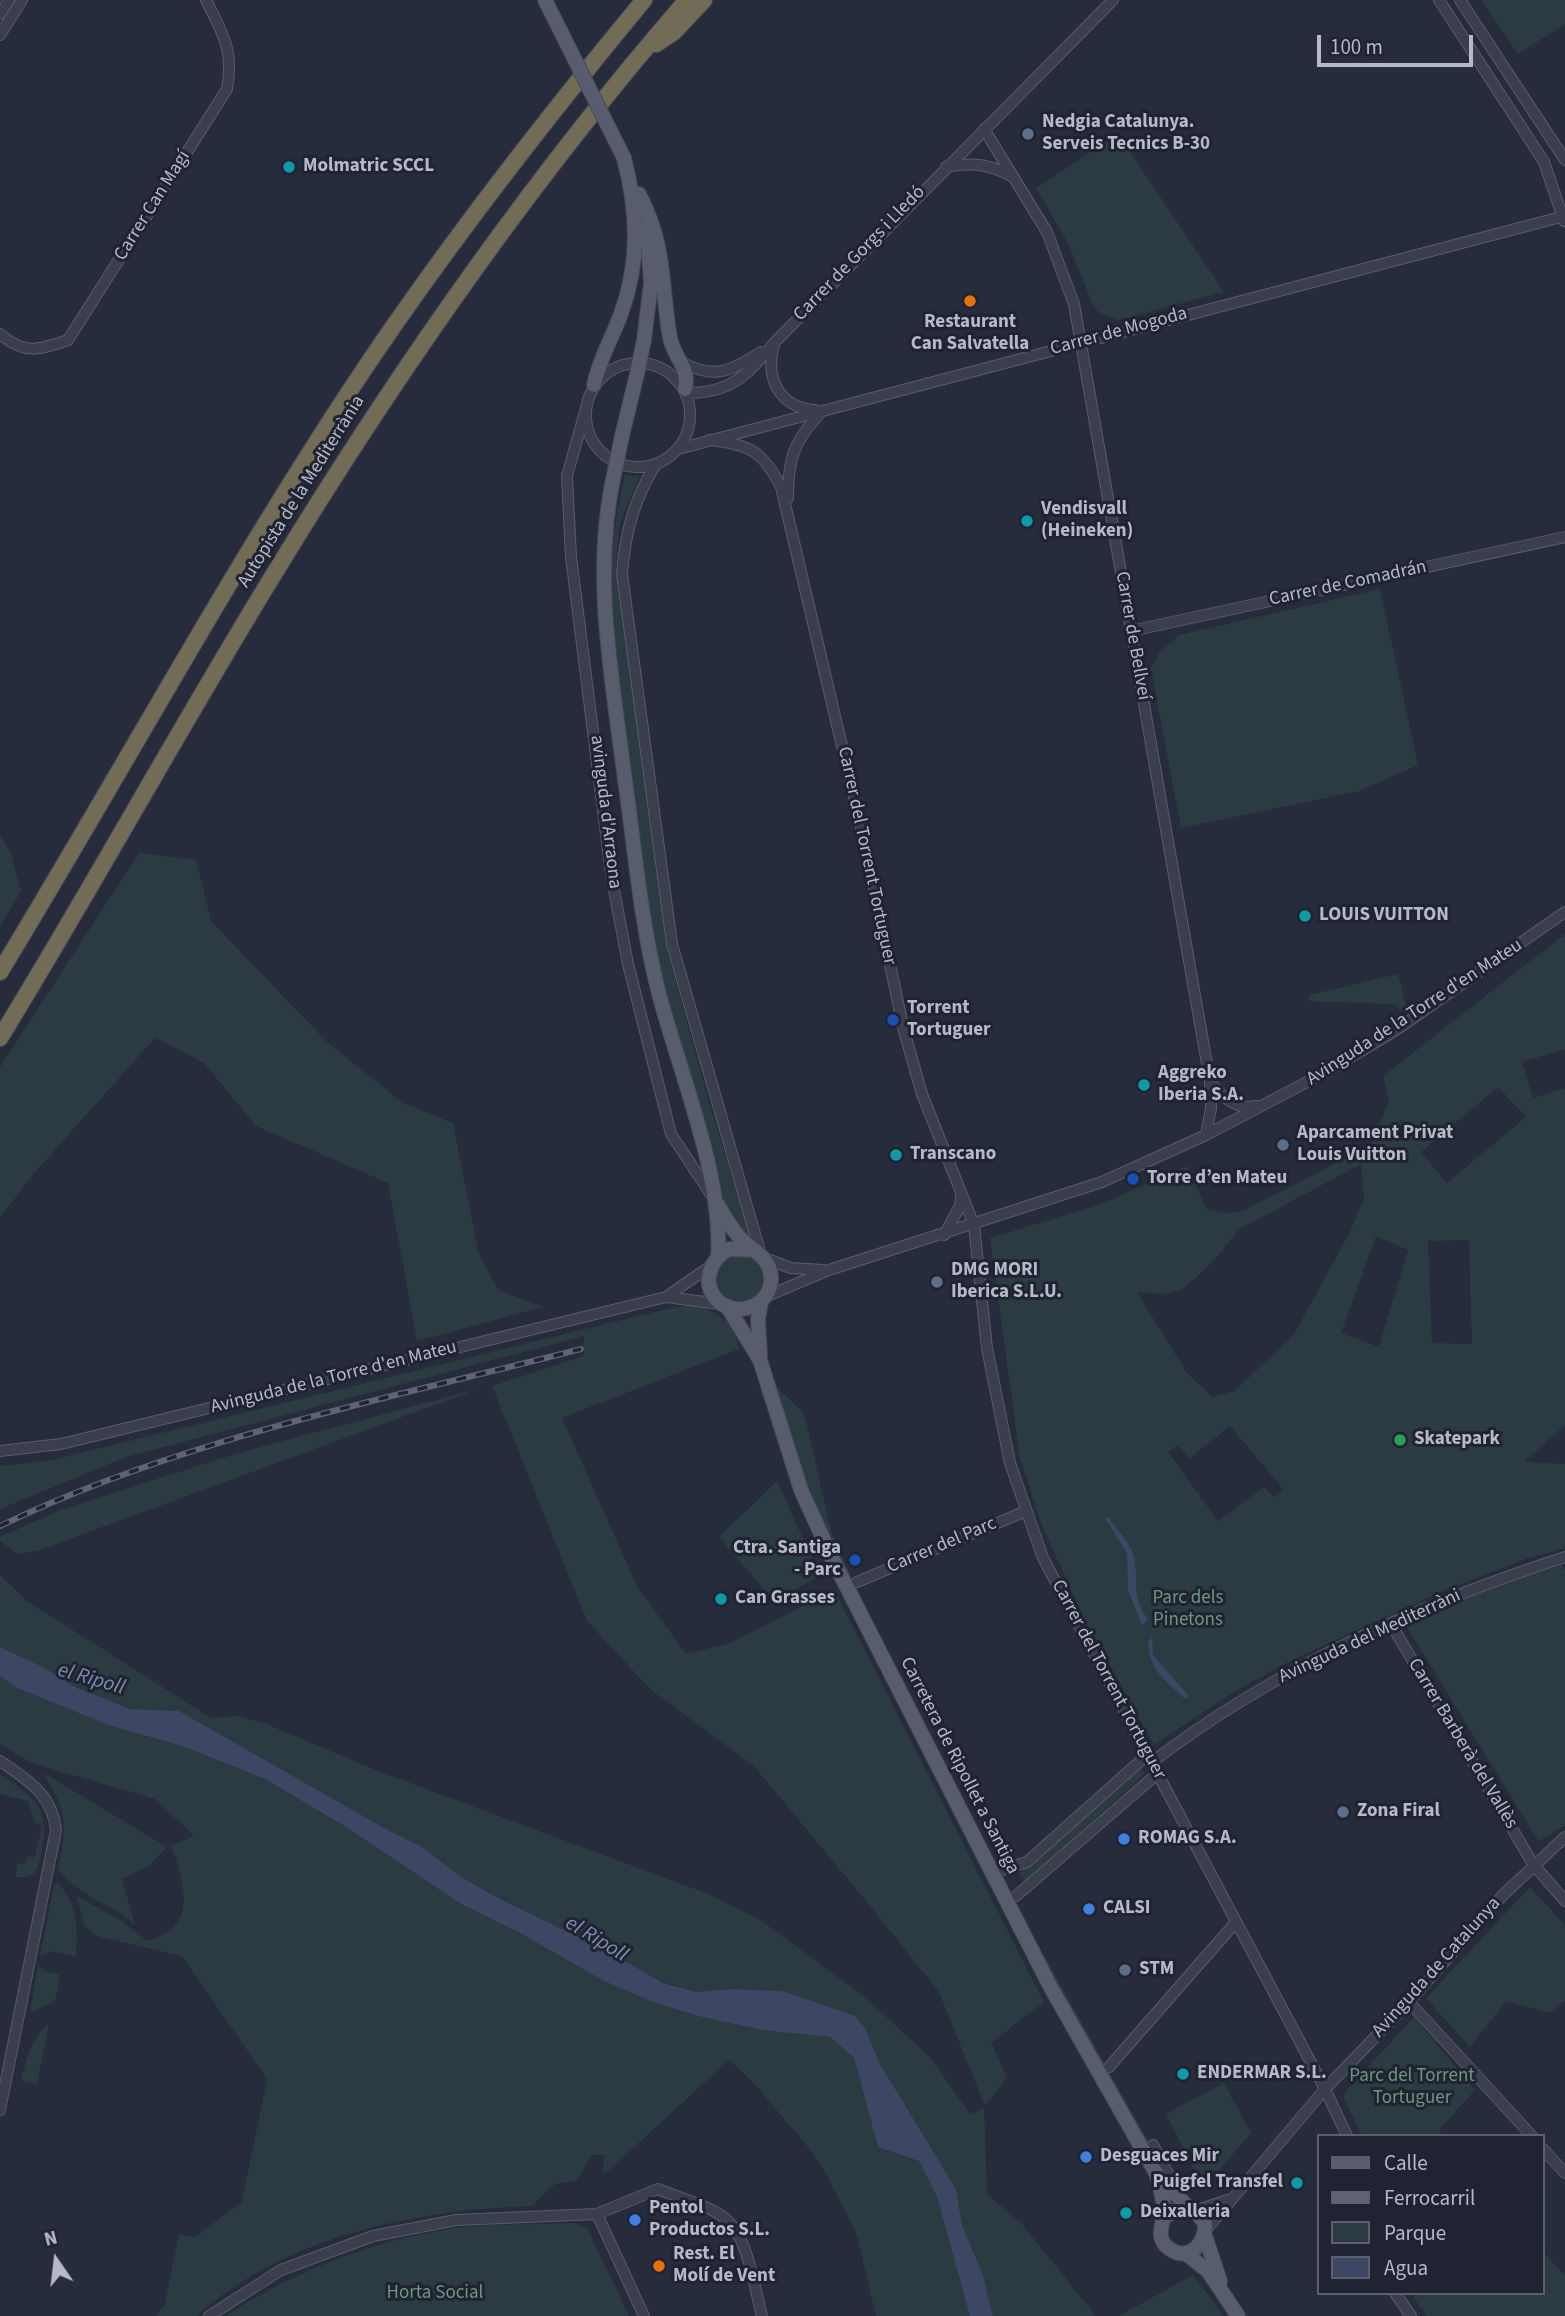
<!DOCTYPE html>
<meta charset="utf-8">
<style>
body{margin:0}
#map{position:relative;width:1565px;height:2316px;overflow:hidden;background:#262c3c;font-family:"Source Sans 3",sans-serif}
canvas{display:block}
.legend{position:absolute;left:1317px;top:2134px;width:228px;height:161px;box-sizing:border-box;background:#1f2332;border:2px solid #5b5f6e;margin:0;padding:9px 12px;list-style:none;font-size:21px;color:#b6bac8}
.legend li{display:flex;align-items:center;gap:14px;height:35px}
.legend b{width:35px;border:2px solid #5b5f6e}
.north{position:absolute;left:21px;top:2225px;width:70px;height:70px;-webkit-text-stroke:5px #1f2332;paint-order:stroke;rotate:346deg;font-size:19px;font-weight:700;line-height:28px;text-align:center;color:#b6bac8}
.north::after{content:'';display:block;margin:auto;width:24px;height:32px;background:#b6bac8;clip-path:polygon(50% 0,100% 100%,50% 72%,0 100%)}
.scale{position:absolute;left:1317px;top:35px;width:156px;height:32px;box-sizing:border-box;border:4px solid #b6bac8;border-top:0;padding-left:9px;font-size:21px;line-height:24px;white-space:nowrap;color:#b6bac8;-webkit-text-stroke:5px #1f2332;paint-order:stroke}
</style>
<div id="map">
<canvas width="1565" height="2316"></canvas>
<ul class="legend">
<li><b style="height:9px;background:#585d6d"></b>Calle</li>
<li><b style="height:9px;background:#5e6475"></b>Ferrocarril</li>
<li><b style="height:19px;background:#2b3b41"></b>Parque</li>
<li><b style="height:19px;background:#3d4764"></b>Agua</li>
</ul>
<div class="north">N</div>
<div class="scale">100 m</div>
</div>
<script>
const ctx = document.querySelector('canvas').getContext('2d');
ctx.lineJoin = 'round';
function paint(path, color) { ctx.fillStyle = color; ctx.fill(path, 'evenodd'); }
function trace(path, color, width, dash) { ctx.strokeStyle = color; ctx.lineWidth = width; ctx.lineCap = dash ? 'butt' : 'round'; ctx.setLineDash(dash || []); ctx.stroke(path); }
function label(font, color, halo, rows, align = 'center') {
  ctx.font = font + ' "Source Sans 3",sans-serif'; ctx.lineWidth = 6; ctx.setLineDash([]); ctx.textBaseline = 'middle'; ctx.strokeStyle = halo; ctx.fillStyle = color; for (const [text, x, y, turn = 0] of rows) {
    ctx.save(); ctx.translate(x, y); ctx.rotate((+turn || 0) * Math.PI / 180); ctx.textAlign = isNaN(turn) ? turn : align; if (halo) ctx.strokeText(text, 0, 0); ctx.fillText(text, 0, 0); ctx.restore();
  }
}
const green = new Path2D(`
 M1481,0h84v24l-47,30z
 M1118,134l106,158 -106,28 -19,-7 -7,-10 -23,-58 -33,-57z
 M625,475l15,1 -21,50 -3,41 50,379 42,153 44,142 -10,-7 -16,-24 -71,-257 -44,-330c-3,-54 2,-96 14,-148z
 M1380,589l38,176 -59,26 -178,37 -30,-160 8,-15 20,-18z
 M0,835l11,19 10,37 -21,36z
 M139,853l57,7 15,61 116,121 76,61 50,20 25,128 20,39 45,17 -126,34 -29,-158 -132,-57 -52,-63 -49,-25 -120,134 -35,46v-151z
 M1565,934v115l-43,13 11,36 32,-10v337l-41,37 41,2v84l-37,10 -85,33 -155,71 -56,31 -78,52 -69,-125 -43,-94 -22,-68 -30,-220 109,-33 88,-39 20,43 22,4 16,-3 126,-65 18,-44 -6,-25zM1498,1087l28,30 -79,66 -26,-31zM1361,1164l3,35 -15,35 -55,100 -59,57 -22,6 -26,-24 -50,-81 31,2 15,-5 31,-28 24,-31zM1376,1236l32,14 -29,97 -38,-14zM1469,1240l3,104 -40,-1 -4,-102zM1230,1426l53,63 -9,8 -10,-10 -46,34 -50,-69 10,-7 11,14z
 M1398,974l9,36 -3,3 -10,-9 -85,-3v-6z
 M735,1255c29,-1 34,18 26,42l-30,9 -17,-18c1,-16 5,-27 21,-33z
 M699,1304l34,21 6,24 -177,69 75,168 49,68 45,-11 103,-53 210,412 -53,41 16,34 -22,29 -46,-114 -68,-85 -118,-142 -102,-75 -64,-69 -95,-235 92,-30v-20l-458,121 -126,52v-43l52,-6 623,-153z
 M775,1386l26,24 5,11 25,110 22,50 169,335 130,232 -2,2 -107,-190 -200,-392 -37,-84z
 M481,1388l-444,163 -19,3 -18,-13v-4l58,-26 180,-58z
 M777,1481l43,95 -46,25 -55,-64z
 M1561,1565l4,5v255l-26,17 -134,-218 97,-41z
 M0,1575l27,26 184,117 26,-2 27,7 114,48 330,123 55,28 97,71 70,64 40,57 14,-5 3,85 35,30 74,92h-103l-10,-41 -21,-50 -6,-36 -76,-125 -15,-36 -83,-37 -52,-2 -33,3 -41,-12 -51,-30 -111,-54 -34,-20 -38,-29 -36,-18 -207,-118 -49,-2 -53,-21 -34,-21 -43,-20z
 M0,1676l17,12 91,37 74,21 83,33 81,48 115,77 59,29 84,48 46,20 48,15 64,14 68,7 24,21 24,89 41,14 18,36 33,119h-94l-19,-81 -32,-63 -17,-25 -56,-66 -23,-21 -121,111 -6,2 3,-18h-13l-16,26 -21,3 -23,22c-121,5 -243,29 -336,110h-41l10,-11 14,-71 16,3 47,-35 25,-123 -85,-123 -86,-20 -11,-9 -8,-30 42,22 27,21c53,-8 39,-59 25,-94l23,-10 -39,-37 -124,-36 -31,-19z
 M1140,1767l5,7 -120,107 -6,-7z
 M42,1772l125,75 -17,18 -28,14 13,46c-27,-25 -51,-24 -77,-56 10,-44 9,-59 -16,-97z
 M0,1774c36,25 51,33 41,80 -2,10 -3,18 -12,23h-14l3,-14 7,1 2,-8 8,1 7,-32 -7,-2 -7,-22 -28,-7z
 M58,1883c20,22 20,46 18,74l-25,-6 -11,5 14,-71z
 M1530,1887l35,38v75l-15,13 -44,-12 -36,46 -44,-49z
 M38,1965l8,7 14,2 -5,28 -25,10z
 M1414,2017l61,73 -36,40 4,6h-81l-18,-38 1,-6z
 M49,2024l-12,60 -16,-3c6,-21 9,-44 28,-57z
 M1224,2083l27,50 -37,43 -10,2 -8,-5 -30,-59z
 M574,2223l13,5 42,88h-403c64,-43 148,-76 224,-87 41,-6 83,-4 124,-6z
 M1542,2250l23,26v40h-138l-17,-23h132z
 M1193,2275l31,41h-105z`);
const water = new Path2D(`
 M1108,1517c7,10 18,21 23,32 11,23 -3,47 17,70l-6,7 -14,-36 -1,-37 -22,-35z
 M1152,1637l1,18 36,41 -4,3c-19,-19 -36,-28 -37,-56z
 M0,1647l43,20 34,21 53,21 49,2 207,118 36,18 38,29 34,20 111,54 58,33 34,9 33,-3 52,2 73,25 10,12 15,36 76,125 6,36 21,50 10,41h-23l-33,-119 -18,-36 -41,-14 -24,-89 -24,-21 -68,-7 -64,-14 -48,-15 -46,-20 -84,-48 -59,-29 -115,-77 -81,-48 -83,-33 -74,-21 -91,-37 -17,-12z`);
const minor = new Path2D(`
 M1439,0l105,162 20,59
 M1460,0l105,160
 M0,14l9,-14
 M0,35l22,-35
 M984,129l63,103 27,72 136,777 1,27 -5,27
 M946,167c27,-5 44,-3 67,10
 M0,334c24,21 39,16 68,6l159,-251c7,-39 -4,-55 -21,-89
 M774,345c-9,32 4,62 41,65
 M586 415a52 52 0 1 1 104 0a52 52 0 1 1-104 0Z
 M683,363c32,17 50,7 78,-11
 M687,393c45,0 60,-18 88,-51l338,-342
 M586,408l-19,68 4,81 40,317 17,90 43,170 41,62
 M709,440c40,4 54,11 72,47l78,331 45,213 18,63 52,131 13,123 23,115 33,95 282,531 22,47
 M678,449l883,-232
 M656,464c-22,35 -31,69 -34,110l50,370 89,311
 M788,498c0,-40 6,-57 33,-86
 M1131,631l434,-94
 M1210,1081c12,16 25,29 47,25
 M944,1235l16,-29 1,-10
 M764,1258l27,10 32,2
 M666,1297l46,-32
 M765,1297l64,-27 273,-88 104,-47 120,-63 70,-42 169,-118
 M0,1451l61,-7 605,-147 55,7
 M857,1582l169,-71
 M1391,1624l142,240 32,37
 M0,1761c28,19 52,33 56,69l-56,280
 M1151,1763c123,-95 267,-158 414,-206
 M1002,1870l25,-8 120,-107
 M1016,1896l141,-122
 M1409,2002l123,134
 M1109,2067l127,-145
 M1153,2145l23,44
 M1542,2148l23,25
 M1195,2211l32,-11
 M597,2214l47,102
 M1206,2230l119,-141 84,-87 94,-107 62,-58
 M1395,2293l16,23
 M209,2316l72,-46 92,-34 83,-16 141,-6 61,-25c21,9 52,16 69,31 21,18 28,70 35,96`);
const major = new Path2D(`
 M545,0l15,30
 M639,194c28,55 21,86 31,144 4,20 20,29 15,51
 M644,340l7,-57 -4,-58
 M594,385c5,-25 18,-47 27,-71 19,-53 17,-102 3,-156
 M622,436l15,-62
 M615,470c-24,103 -3,206 10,310 10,71 16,144 34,214 21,80 64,181 59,263
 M718,1205c6,11 13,22 21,32 12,13 32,20 32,41 1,28 -36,42 -55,21 -15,-18 -5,-40 13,-50l24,1
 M727,1306l33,54 41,130 30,66 219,430 107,189c3,11 6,22 7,33 1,15 -11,30 6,41 19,14 37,-7 35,-26l-10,-12 -15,-3 -16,9
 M760,1355l-2,-36 3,-17
 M1158,2176l31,32
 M1205,2236l15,45
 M1185,2253l23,18 30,45`);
const highway = new Path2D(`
 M656,44l18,-12 30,-32
 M0,972c112,-184 215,-373 332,-554 94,-146 201,-284 312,-418
 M0,1038c94,-153 180,-311 274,-464 123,-202 258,-396 413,-574`);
const rail = new Path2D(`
 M0,1526c178,-86 390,-128 581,-177`);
const majorBridge = new Path2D(`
 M560,30l64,128
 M637,374l7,-34
 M615,470l7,-34`);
const markers = [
 [1028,134,7,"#5c6f8a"],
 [289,167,7,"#0f9aa8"],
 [970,301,7,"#e8710a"],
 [1027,521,7,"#0f9aa8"],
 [1305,916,7,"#0f9aa8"],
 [893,1020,7,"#1a4fb4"],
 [1144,1085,7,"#0f9aa8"],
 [1283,1145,7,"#5c6f8a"],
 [896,1155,7,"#0f9aa8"],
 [1133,1179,7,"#1a4fb4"],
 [937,1282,7,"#5c6f8a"],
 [1400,1440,7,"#2e9e5b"],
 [855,1560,7,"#1a4fb4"],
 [721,1599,7,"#0f9aa8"],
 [1343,1812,7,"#5c6f8a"],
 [1124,1839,7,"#3f7fe0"],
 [1089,1909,7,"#3f7fe0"],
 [1125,1970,7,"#5c6f8a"],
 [1183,2074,7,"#0f9aa8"],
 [1086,2157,7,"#3f7fe0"],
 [1297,2183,7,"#0f9aa8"],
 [1126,2213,7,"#0f9aa8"],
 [635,2220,7,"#3f7fe0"],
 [659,2266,7,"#e8710a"]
];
const poiNames = [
 ["Nedgia Catalunya.",1042,123],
 ["Serveis Tecnics B-30",1042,145],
 ["Molmatric SCCL",303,167],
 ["Restaurant",970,323,"center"],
 ["Can Salvatella",970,345,"center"],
 ["Vendisvall",1041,510],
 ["(Heineken)",1041,532],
 ["LOUIS VUITTON",1319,916],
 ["Torrent",907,1009],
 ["Tortuguer",907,1031],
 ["Aggreko",1158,1074],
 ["Iberia S.A.",1158,1096],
 ["Aparcament Privat",1297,1134],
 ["Louis Vuitton",1297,1156],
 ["Transcano",910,1155],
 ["Torre d’en Mateu",1147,1179],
 ["DMG MORI",951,1271],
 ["Iberica S.L.U.",951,1293],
 ["Skatepark",1414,1440],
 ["Ctra. Santiga",841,1549,"right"],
 ["- Parc",841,1571,"right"],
 ["Can Grasses",735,1599],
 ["Zona Firal",1357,1812],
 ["ROMAG S.A.",1138,1839],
 ["CALSI",1103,1909],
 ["STM",1139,1970],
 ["ENDERMAR S.L.",1197,2074],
 ["Desguaces Mir",1100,2157],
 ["Puigfel Transfel",1283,2183,"right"],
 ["Pentol",649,2209],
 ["Productos S.L.",649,2231],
 ["Deixalleria",1140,2213],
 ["Rest. El",673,2255],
 ["Molí de Vent",673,2277]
];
const streetNames = [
 ["Carrer Can Magí",153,206,-58],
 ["Carrer de Gorgs i Lledó",860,254,-46],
 ["Carrer de Mogoda",1119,332,-15],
 ["Autopista de la Mediterrània",302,492,-58],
 ["Carrer de Comadrán",1348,584,-12],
 ["Carrer de Bellveí",1132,636,80],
 ["avinguda d'Arraona",605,812,83],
 ["Carrer del Torrent Tortuguer",866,856,78],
 ["Avinguda de la Torre d'en Mateu",1415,1013,-33],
 ["Avinguda de la Torre d'en Mateu",334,1378,-14],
 ["Carrer del Parc",942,1546,-23],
 ["Avinguda del Mediterràni",1370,1637,-25],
 ["Carrer del Torrent Tortuguer",1108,1680,62],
 ["Carrer Barberà del Vallès",1462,1744,59],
 ["Carretera de Ripollet a Santiga",959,1766,63],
 ["Avinguda de Catalunya",1437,1968,-48]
];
const parkNames = [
 ["Parc dels",1188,1599],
 ["Pinetons",1188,1621],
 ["Parc del Torrent",1412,2077],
 ["Tortuguer",1412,2099],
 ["Horta Social",435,2294]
];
const waterNames = [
 ["el Ripoll",91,1680,16],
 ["el Ripoll",596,1940,31]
];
paint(green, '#2b3b41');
paint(water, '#3d4764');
trace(minor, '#585c6b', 12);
trace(major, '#434756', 16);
trace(highway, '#454958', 18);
trace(minor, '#3a3e4d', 10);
trace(major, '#585d6d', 14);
trace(highway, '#726c57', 16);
trace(rail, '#5e6475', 6);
trace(rail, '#1f2332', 3.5, [10]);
trace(majorBridge, '#434756', 16, []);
trace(majorBridge, '#585d6d', 14);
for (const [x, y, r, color] of markers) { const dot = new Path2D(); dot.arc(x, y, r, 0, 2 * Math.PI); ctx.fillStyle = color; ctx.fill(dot); trace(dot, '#1f2332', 2.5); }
label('bold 19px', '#b6bac8', '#1f2332', poiNames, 'left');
label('19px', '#b6bac8', '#1f2332', streetNames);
label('19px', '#6e977e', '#1f2332', parkNames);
label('italic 21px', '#7f8cad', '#1f2332', waterNames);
</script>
